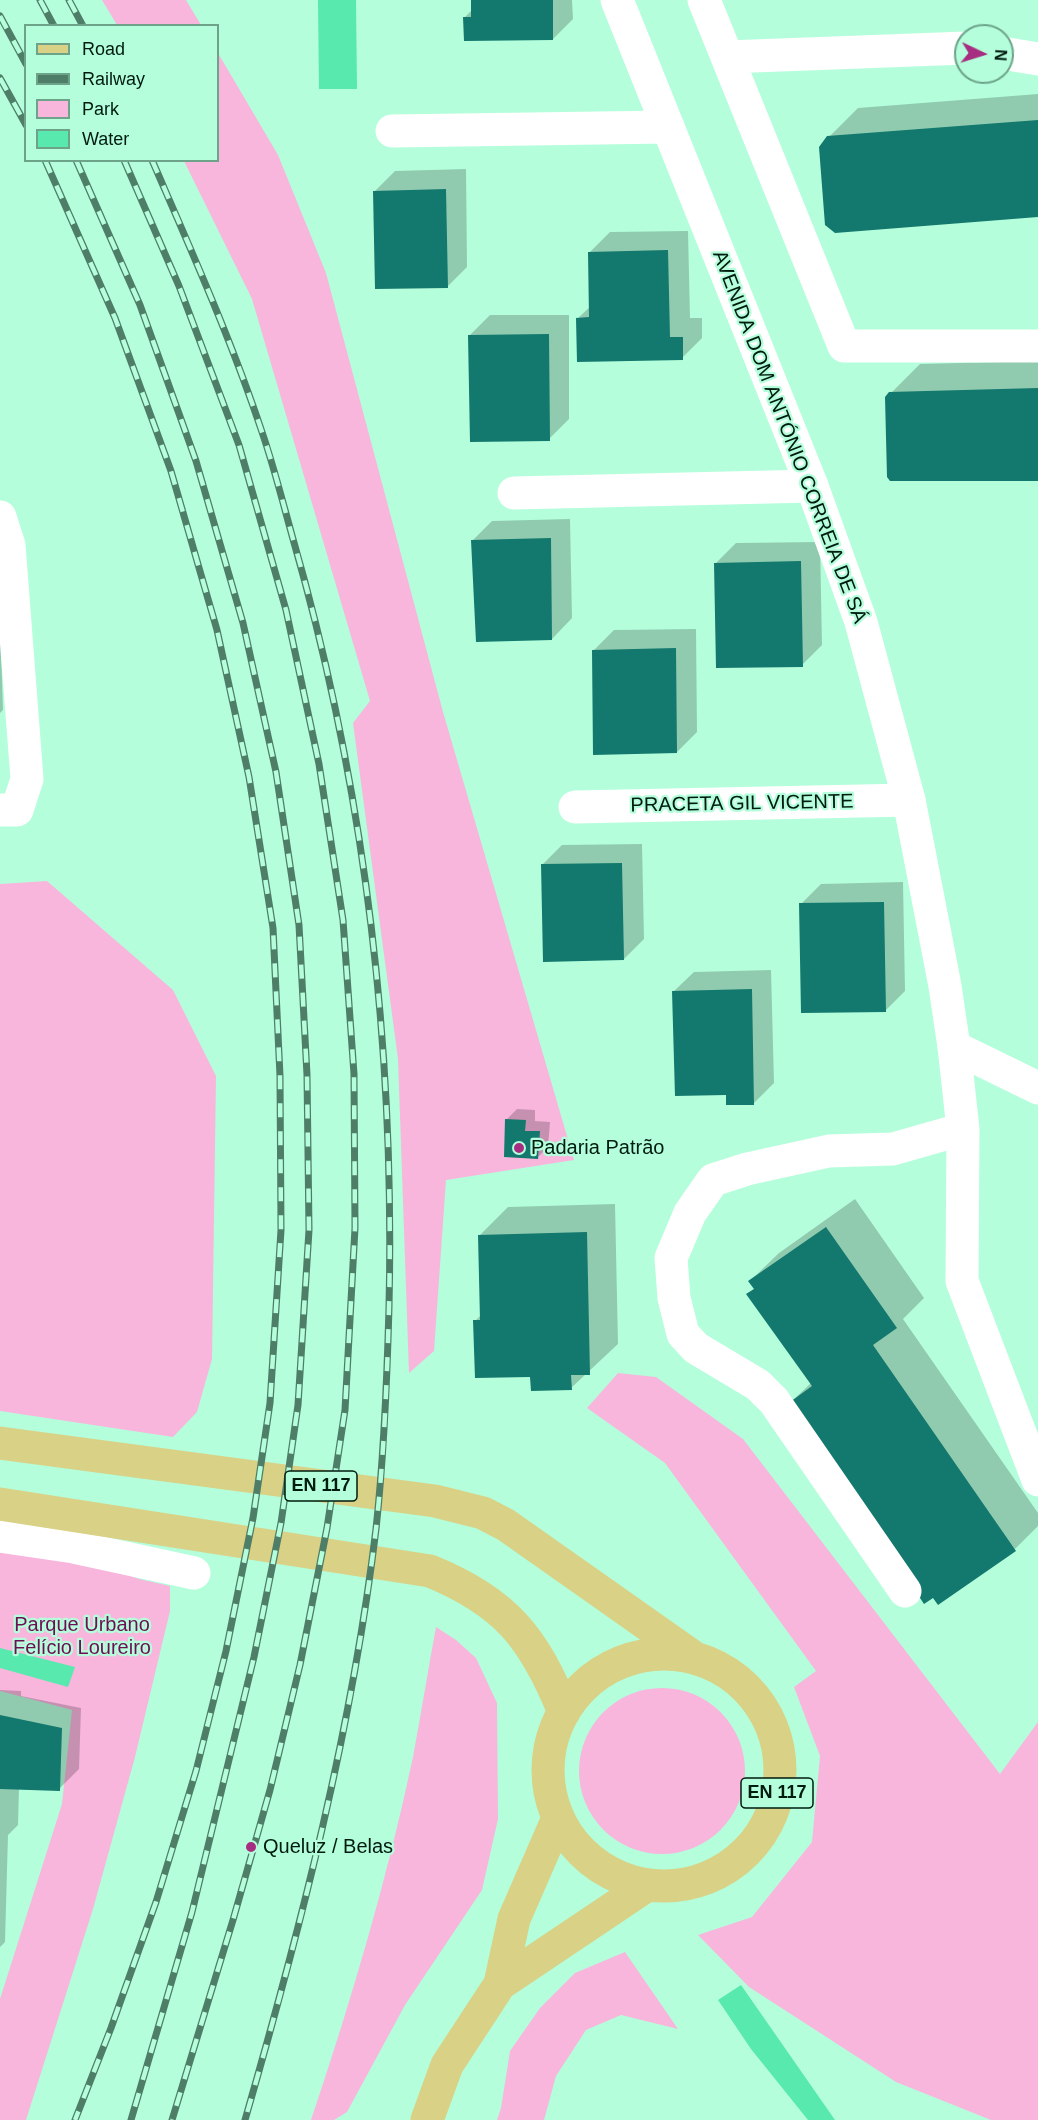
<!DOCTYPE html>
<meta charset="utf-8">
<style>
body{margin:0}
#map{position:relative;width:1038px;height:2120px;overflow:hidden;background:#b4fedb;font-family:Helvetica,sans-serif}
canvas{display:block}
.legend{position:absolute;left:24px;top:24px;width:195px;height:138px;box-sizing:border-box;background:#b4fedb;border:2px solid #6ca389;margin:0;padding:8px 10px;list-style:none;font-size:18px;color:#001b0f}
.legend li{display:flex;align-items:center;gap:12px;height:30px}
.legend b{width:30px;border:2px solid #6ca389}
.north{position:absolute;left:954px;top:24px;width:60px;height:60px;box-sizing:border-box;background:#b4fedb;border:2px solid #6ca389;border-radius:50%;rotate:94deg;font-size:16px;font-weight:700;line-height:24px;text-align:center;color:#001b0f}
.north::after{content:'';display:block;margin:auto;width:21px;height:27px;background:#a72d81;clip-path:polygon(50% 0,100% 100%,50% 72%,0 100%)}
</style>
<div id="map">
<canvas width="1038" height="2120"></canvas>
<ul class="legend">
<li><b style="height:8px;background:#d9d186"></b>Road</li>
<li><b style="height:8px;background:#4f7e68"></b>Railway</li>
<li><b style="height:16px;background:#f8b6dd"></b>Park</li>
<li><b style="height:16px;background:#58e9af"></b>Water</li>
</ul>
<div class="north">N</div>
</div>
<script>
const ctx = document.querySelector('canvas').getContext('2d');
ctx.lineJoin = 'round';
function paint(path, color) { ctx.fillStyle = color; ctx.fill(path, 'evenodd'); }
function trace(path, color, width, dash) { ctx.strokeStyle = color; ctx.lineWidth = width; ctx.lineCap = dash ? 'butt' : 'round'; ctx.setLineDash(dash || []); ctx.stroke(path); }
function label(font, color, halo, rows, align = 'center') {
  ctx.font = font + ' Helvetica,sans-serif'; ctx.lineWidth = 4.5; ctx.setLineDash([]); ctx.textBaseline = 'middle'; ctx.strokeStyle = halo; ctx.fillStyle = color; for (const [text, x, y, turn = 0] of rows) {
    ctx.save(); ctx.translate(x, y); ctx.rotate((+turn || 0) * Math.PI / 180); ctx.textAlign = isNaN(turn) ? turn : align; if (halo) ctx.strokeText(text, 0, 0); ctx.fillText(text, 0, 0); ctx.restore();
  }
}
const green = new Path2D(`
 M102,0h84l15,25h-84z
 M218,53l60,102 48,118 117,439 131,448 -128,20 -12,171 -25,22 -11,-314 -45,-336 17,-22 -118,-402 -68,-138 34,-1z
 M47,881l126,109 43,86 -4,283 -15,53 -24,25 -173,-26v-527z
 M618,1373l38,4 87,62 257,335 38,-52v398h-47l-95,-38 -147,-95 -51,-52 54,-18 60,-75 8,-86 -26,-69 22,-16 -151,-208 -78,-55z
 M0,1545l112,24 27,10 31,7v25l-35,146 -42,152 -67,211h-26v-121l62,-195 10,-94 -72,-19z
 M436,1627l20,13 20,18 21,45 1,116 -16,71 -77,115 -58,107 -13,8h-23c40,-119 76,-240 102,-363 8,-43 15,-87 23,-130z
 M579 1771a83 83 0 1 1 166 0a83 83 0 1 1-166 0Z
 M625,1952l53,77 -57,-14 -35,15 -30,46 -12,44h-47l4,-12 9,-57 30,-43 35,-35z`);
const water = new Path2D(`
 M318,0h38l1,89h-38z
 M0,1648l75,19 -7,20 -68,-19z
 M741,1985l94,135h-27l-57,-71 -33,-49z`);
const shadow = new Path2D(`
 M472,0h100l1,19 -20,20 -89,-21 8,-8z
 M1038,94v122l-209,-79 29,-29z
 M466,169l1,98 -20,20 -72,-96 20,-20z
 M688,231l2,87h12v20l-20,20 -104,-40 13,-12 -1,-54 20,-20z
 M490,315h79v104l-20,20 -79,-104z
 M1038,361v119l-147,-87 29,-29z
 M570,519l2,99 -20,21 -80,-98 20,-20z
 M820,542l2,103 -20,20 -86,-102 20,-20z
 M0,617l3,93 -3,3z
 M696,629l1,103 -20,20 -83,-102 20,-20z
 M642,844l2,95 -20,20 -82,-94 20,-20z
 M903,882l2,109 -20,20 -84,-107 20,-20z
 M771,970l3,113 -20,20 -27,-10 -54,-101 21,-20z
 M517,1109l18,1v11l15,1 -2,25 -10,10 -31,-38z
 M855,1199l69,99 -21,21 135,194v13l-23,23 -224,-147 20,-19 -63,-89 7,-6 -5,-7 29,-28z
 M615,1204l3,140 -47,44 -39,-13 -57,-54 7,-7 -2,-79 28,-28z
 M0,1690l21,1v5l60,12 -2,61 -20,20 -40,-1 -1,37 -10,10 -3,107 -5,5z`);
const building = new Path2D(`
 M471,0h82v40l-89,1 -1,-24h8z
 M1038,120v97l-203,16 -10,-8 -6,-78 8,-11z
 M446,189l2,99 -73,1 -2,-98z
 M668,250l2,87h13v23l-106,2 -1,-44 13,-1 -1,-65z
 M549,334l1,107 -80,1 -2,-107z
 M1038,388v93h-148l-3,-4 -2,-80 4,-5z
 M551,538l1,102 -76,2 -5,-102z
 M801,561l2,106 -87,1 -2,-105z
 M676,648l1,105 -84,2 -1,-105z
 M622,863l2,97 -81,2 -2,-98z
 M884,902l2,110 -85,1 -2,-110z
 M752,989l2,116h-28v-10l-51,1 -3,-105z
 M505,1119l21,1 -1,11h15l-2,28 -34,-2z
 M826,1227l71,101 -24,17 143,206 -78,54 -5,-7 -9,6 -134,-202 22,-16 -66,-92 8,-5 -6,-8z
 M587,1232l3,143h-19l1,15 -41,1 -1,-14 -55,1 -2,-58h7l-2,-85z
 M0,1715l62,13 -2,63 -60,-2z`);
const pedestrian = new Path2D(`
 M0,1536l74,11 120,26`);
const minor = new Path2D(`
 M704,0l140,346h194
 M1002,53l36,6
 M727,57l239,-9
 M392,131l276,-4
 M514,493l298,-7
 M0,517l9,28 18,234 -10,31h-17
 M575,807l334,-7
 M954,1047l9,82 -1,152 76,199
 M954,1047l84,41
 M905,1591l-131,-190 -16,-16 -62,-37 -13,-14 -9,-36 -3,-40 19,-45 23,-33 34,-11 82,-18 64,-2 70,-20`);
const tertiary = new Path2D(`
 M617,0l195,486 49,136 48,178 36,186 9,61`);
const primary = new Path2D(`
 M0,1443l435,58 48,12 23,12 186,131
 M0,1504l430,67c76,31 104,67 134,141
 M548 1770a116 116 0 1 1 232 0a116 116 0 1 1-232 0Z
 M500,1984l146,-98
 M427,2120l20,-55 53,-81 14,-65 44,-101`);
const rail = new Path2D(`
 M40,0l14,26
 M69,0l14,26
 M0,16l26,48
 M0,78l26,47
 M45,160l70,158 56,153 46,159 32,147 24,151 7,148 1,154 -11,173 -17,115 -27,133 -30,120 -40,131 -45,126 -36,92
 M76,160l64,145 56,156 47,162 33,149 23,153 8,150 2,155 -11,175 -17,118 -27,134 -62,255 -61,208
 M124,160l55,126 60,159 47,165 33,154 24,156 11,154 1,154 -10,182 -18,118 -27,137 -30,125 -37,130 -61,200
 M152,160c39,90 79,179 110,272 12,35 21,71 31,107 72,250 102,508 96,768 -2,75 -5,148 -13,222 -24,201 -75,397 -131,591`);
const markers = [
 [519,1148,6,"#a72d81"],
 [251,1847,6,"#a72d81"]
];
const shields = [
 [321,1486,72],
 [777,1793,72]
];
const shieldNames = [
 ["EN 117",321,1486],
 ["EN 117",777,1793]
];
const streetNames = [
 ["AVENIDA DOM ANTÓNIO CORREIA DE SÁ",789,437,69],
 ["PRACETA GIL VICENTE",742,804,-1]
];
const poiNames = [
 ["Padaria Patrão",531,1148],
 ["Queluz / Belas",263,1847]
];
const parkNames = [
 ["Parque Urbano",82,1625],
 ["Felício Loureiro",82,1648]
];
paint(green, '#f8b6dd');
paint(water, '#58e9af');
paint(shadow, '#0003');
paint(building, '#13786d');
trace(pedestrian, '#fff', 33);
trace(minor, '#fff', 33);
trace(tertiary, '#fff', 33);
trace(primary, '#d9d186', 33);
trace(rail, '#4f7e68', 7);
trace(rail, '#b4fedb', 4.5, [14]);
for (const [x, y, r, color] of markers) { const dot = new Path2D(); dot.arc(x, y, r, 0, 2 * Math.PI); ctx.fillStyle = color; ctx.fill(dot); trace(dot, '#b4fedb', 2); }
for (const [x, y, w] of shields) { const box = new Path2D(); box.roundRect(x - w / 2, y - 15, w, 30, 4.5); ctx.fillStyle = '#b4fedb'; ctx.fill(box); trace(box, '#001b0f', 1.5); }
label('bold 18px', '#001b0f', null, shieldNames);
label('20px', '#001b0f', '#b4fedb', streetNames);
label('20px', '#001b0f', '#b4fedb', poiNames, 'left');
label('20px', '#6e0f52', '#b4fedb', parkNames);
</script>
